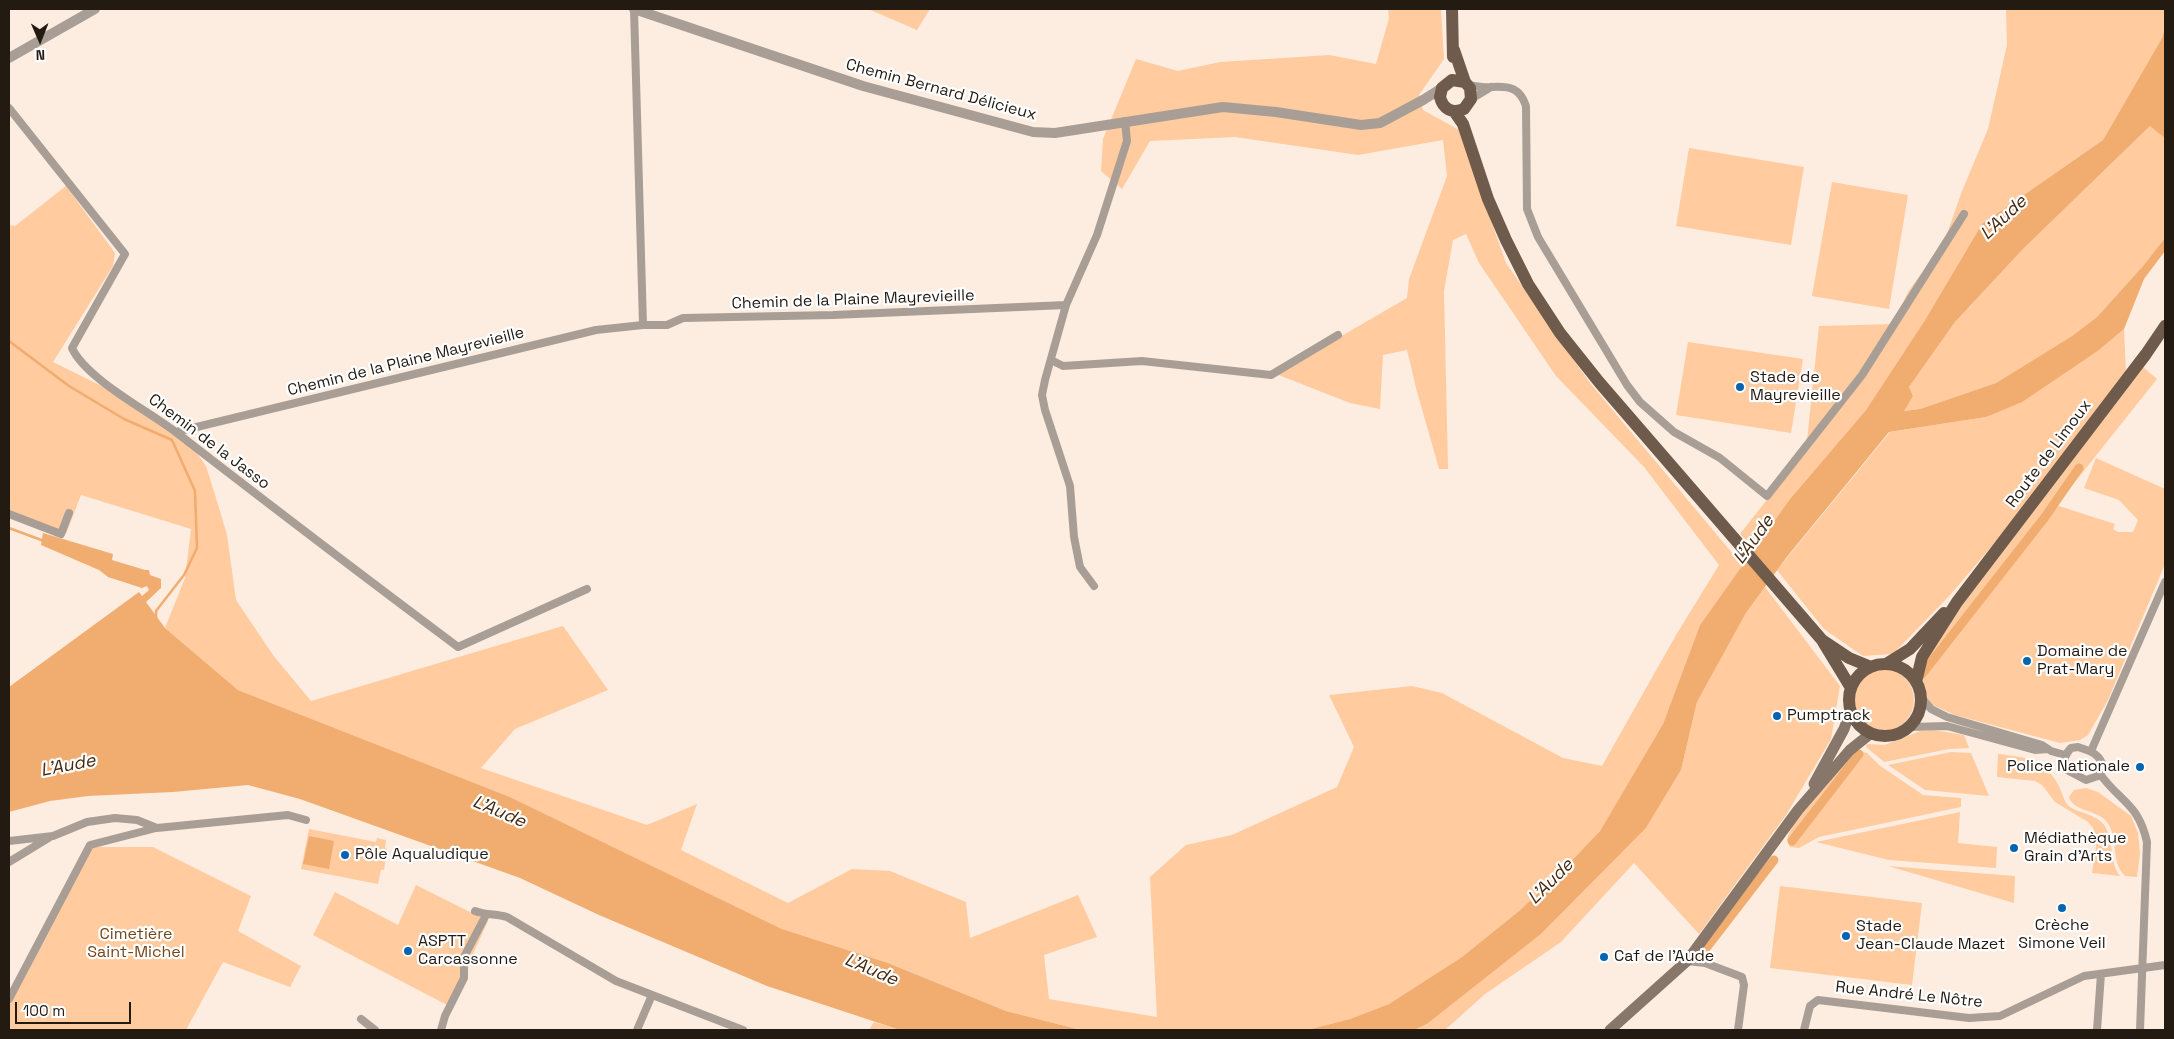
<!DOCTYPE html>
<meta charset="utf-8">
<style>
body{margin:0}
#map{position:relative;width:2174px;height:1039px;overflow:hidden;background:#fdede0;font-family:"Space Grotesk",sans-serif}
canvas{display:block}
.frame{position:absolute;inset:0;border:10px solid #231a12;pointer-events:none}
.north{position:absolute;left:15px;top:15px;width:50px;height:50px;-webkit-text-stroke:4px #fff;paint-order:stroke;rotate:179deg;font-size:14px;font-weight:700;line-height:20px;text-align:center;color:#231a12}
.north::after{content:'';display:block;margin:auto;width:18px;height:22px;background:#231a12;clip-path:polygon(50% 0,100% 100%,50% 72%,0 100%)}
.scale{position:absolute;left:15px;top:1002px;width:116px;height:22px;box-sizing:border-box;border:2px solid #231a12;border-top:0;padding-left:6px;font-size:15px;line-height:18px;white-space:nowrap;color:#231a12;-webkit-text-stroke:4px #fff;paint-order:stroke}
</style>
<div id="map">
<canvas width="2174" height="1039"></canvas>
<div class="frame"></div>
<div class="north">N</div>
<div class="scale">100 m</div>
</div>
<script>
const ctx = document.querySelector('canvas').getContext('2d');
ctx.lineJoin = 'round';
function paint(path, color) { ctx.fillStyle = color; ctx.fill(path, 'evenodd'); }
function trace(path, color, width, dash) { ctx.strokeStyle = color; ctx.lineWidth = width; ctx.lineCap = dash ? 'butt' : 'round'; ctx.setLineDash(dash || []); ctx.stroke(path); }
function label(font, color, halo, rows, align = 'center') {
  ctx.font = font + ' "Space Grotesk",sans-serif'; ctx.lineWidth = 4.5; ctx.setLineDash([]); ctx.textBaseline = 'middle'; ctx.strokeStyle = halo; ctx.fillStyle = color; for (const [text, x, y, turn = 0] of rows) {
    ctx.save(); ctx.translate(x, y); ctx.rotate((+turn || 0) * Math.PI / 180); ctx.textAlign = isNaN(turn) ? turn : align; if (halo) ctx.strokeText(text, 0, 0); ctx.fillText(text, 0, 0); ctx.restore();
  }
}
const green = new Path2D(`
 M868,9h62l-13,21z
 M1388,9h53l3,50 -25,36 4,15 36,20 47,133 84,120 153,183 -43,59 -37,99 -63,107 -42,44 -39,36 -57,46 -73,47 -39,15 -43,11h-226l-75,-19 -118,-48 -106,-34 -272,-132 -272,-107 -73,-62 20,-50 6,-49 -110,-34 -15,39 -57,-23v-286l6,1 51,-40 49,67 -2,13 -60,96 85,42 47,32 21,30 14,45 7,24 9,65 37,55 38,46 252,-75 45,64 -93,39 -34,39 166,57 50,-21 -16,46 107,53 64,-34 38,2 76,31 4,36 108,-43 19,42 -53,18 5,44 108,18 -7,-140 36,-32 46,-10 105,-48 17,-40 -25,-52 83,-9 30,7 121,65 39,8 74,-131 43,-70 -75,-98 -88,-91 -77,-113 -13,-29 -13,6 -9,51 4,178h-9l-23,-81 -9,-38 -24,5 -3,54 -30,-6 -74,-29 131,-76 2,-19 38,-103 -4,-36 -85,15 -123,-18 -85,4 -28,48 -21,-18 2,-32 33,-80 42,12 42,-9 109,-7 47,9 13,-46z
 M2006,9h159v19l-3,10 -59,102 -121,84 -57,96 -59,90 -76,89 -35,50 -15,-15 66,-84 13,-124 75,-2 14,-32 36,-50 18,-51 26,-62 19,-84z
 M2151,125l14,13v100l-22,28 -46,51 -25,19 -76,47 -76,26 -17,2 10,-15 -4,-9 46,-65 69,-74z
 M1689,148l115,19 -13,78 -115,-19z
 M1832,182l76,13 -19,114 -77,-13z
 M2124,329l2,44 -122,159 -54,63 -57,59 -30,2 -39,-27 -47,-59 113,-138 96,-15 113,-67z
 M1688,342l115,17 -12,74 -115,-18z
 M2143,367l14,12 -102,128 4,-1 56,18 -2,5 5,3h15l5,-12 -19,-20 -35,-12 12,-30 69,31v75l-57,136 -20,35 -8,5 -20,3 -105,-28 -25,-11 -5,-8 -5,-26 17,-32z
 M1765,587l75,99 -9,53 -45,76 -87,119 -65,-71 -73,79 -76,52 -40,36h-31l13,-6 114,-90 105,-106 35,-58 16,-68 49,-89z
 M1852 700a31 31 0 1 1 62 0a31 31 0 1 1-62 0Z
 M1934,730l30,5 5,13 -20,1 -65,13 -18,-15 1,-3 18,1 35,-14z
 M1858,751l9,2 12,12 44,30 38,3v9l-142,30 -20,11 -9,-1 -3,-7c5,-23 53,-73 71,-89z
 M1951,752l20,1 18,43 -64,-6 -37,-25z
 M1998,754c27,3 47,5 61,32 3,6 5,17 11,21 11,7 30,8 36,21 8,15 3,33 14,48l-28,-3 5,-33 -4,-12 -5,-6 -33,-20 -13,-17 -7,-4 -38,-4z
 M2086,788l12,4 33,24 7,17 2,20 -3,24 -12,-1c-15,-15 -6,-38 -18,-54 -10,-13 -34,-10 -38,-25l5,-7z
 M1960,812l-2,31 39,4 -1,21 -107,-8 -73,-18z
 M309,829l67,13 1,-4 9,2 -1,8 2,1 -3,21h-3l-3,14 -77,-15z
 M92,847h61l98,49 -13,35 63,35 -11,21 -67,-25 -37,68h-177v-25z
 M1888,866l127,10 -1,27z
 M416,885l72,36 -39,85 -136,-71 22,-43 63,33z
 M1780,886l142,17 -10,82 -142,-17z
 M874,1022l26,8h-31z`);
const water = new Path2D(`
 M2165,28v110l-15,-12 -126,122 -69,74 -46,65 4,9 -9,15 16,-2 76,-26 76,-47 25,-19 46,-51 22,-28v13l-21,28 -20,50 -25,21 -77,52 -36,15 -97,15 -103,126 -40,55 -49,89 -16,68 -35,58 -105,106 -114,90 -13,6h-107l43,-11 39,-15 73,-47 57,-46 39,-36 42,-44 63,-107 37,-99 90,-126 76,-89 59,-90 57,-96 121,-84 59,-102z
 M43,533l70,21 -1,6 33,10h4l1,5 11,4v9l-15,14 19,26 73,62 272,107 272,132 106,34 118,48 75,19h-181l-133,-44 -168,-71 -79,-37 -220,-79 -52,-14 -75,7 -85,4 -38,5 -41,11v-125l130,-95 3,4 7,-6 -2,-4 -5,2 -34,-11 -9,-7 -58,-25z
 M309,836l25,5 -5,28 -26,-5z`);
const stream = new Path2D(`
 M9,341l60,45 55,33 48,21 23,51 2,57 -13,27 -28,36v8
 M9,528l35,13`);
const canal = new Path2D(`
 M1922,674l123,-157 34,-49
 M1792,841l67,-87
 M1700,956l74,-96`);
const minor = new Path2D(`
 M1468,85c8,1 17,3 24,2 18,-1 28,1 34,19l1,103 11,28 89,148 13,17 34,30 46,26 47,38 95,-121 102,-161
 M1471,99l20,-12
 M9,108l116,146 -53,94c14,31 77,63 105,85 93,72 186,143 281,214l129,-58
 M643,325h24l16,-7 150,-3 233,-10
 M1051,360l12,6 79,-5 129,14 67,-40
 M176,432l420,-102 47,-5 -9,-316
 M9,514l52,20 8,-21
 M1094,586l-14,-19 -6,-30 -4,-51 -25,-76 -3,-15 3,-15 21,-75 31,-70 30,-94 -2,-20
 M1921,697l10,12 16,8 95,28 9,6 14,4
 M1910,727l37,-1 88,24 13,-1
 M2078,747c13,4 22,7 26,21l-6,8 -12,4 -19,-10c-4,-10 -3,-14 4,-22z
 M2091,751l74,-169
 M2100,774c21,29 38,29 47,68l-7,188
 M9,841l44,-5 34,-14 28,-4 22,2 20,8 131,-13 18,5
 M9,862l41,-25
 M475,911c11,4 21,3 32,6l109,64 127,49
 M1687,961l18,2 37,14 2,8 -6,45
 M9,999l81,-154 66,-17
 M361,1019l14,11
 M441,1030l4,-14 19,-38v-21l22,-42
 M637,1030l15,-35
 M1804,1030l6,-24 8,-6 151,18 31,-2 84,-40 81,-11
 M2097,1030l4,-56`);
const tertiary = new Path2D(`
 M634,9l229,77 170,46 22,1 168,-26 53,5 85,13 19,-2 43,-23 19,-12
 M9,58l86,-49`);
const secondary = new Path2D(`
 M1814,784l30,-55 6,-17
 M1610,1030l77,-69 111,-151 52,-60 20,-16`);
const primary = new Path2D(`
 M1452,9l1,48
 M1454,50l11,32 5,6 1,11 -7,10c-12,5 -21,0 -24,-12l2,-9 10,-8 13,2
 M1454,111l9,13 25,75 18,41 22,44 32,49 39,49 223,258 27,18 22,9
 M1823,642l28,46
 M1849 700a36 36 0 1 1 72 0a36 36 0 1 1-72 0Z
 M1886,664l24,-15 34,-36
 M1916,682l6,-25 35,-55 189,-248 19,-28`);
const markers = [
 [1740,387,5,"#0664b1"],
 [2027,661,5,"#0664b1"],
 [1777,716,5,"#0664b1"],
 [2140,767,5,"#0664b1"],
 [2014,848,5,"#0664b1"],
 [345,855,5,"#0664b1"],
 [2062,908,5,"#0664b1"],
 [1846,936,5,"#0664b1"],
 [408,951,5,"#0664b1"],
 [1604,957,5,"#0664b1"]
];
const streetNames = [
 ["Chemin Bernard Délicieux",941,90,15],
 ["Chemin de la Plaine Mayrevieille",853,300,-2],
 ["Chemin de la Plaine Mayrevieille",406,362,-14],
 ["Chemin de la Jasso",209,442,37],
 ["Route de Limoux",2049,454,-53],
 ["Rue André Le Nôtre",1909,995,6]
];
const poiNames = [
 ["Stade de",1750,378],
 ["Mayrevieille",1750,396],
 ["Domaine de",2037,652],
 ["Prat-Mary",2037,670],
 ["Pumptrack",1787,716],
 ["Police Nationale",2130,767,"right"],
 ["Médiathèque",2024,839],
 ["Grain d'Arts",2024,857],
 ["Pôle Aqualudique",355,855],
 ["Crèche",2062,926,"center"],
 ["Simone Veil",2062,944,"center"],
 ["Stade",1856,927],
 ["Jean-Claude Mazet",1856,945],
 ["ASPTT",418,942],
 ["Carcassonne",418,960],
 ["Caf de l'Aude",1614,957]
];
const parkNames = [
 ["Cimetière",136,935],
 ["Saint-Michel",136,953]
];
const waterNames = [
 ["L'Aude",2004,218,-43],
 ["L'Aude",1754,540,-54],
 ["L'Aude",68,766,-11],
 ["L'Aude",499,812,23],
 ["L'Aude",1551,882,-45],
 ["L'Aude",871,970,23]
];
paint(green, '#ffcb9f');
paint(water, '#f1ac70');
trace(stream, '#f1ac70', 2.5);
trace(canal, '#f1ac70', 9);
trace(minor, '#a99e95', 8);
trace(tertiary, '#a99e95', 10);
trace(secondary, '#87776a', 11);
trace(primary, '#6e5b4b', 12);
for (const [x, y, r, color] of markers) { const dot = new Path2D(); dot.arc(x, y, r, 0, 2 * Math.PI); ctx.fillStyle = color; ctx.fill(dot); trace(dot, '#fff', 2); }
label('16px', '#231a12', '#fff', streetNames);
label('16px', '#231a12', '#fff', poiNames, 'left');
label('16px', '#74471b', '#fff', parkNames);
label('italic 18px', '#472b11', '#fff', waterNames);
</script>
